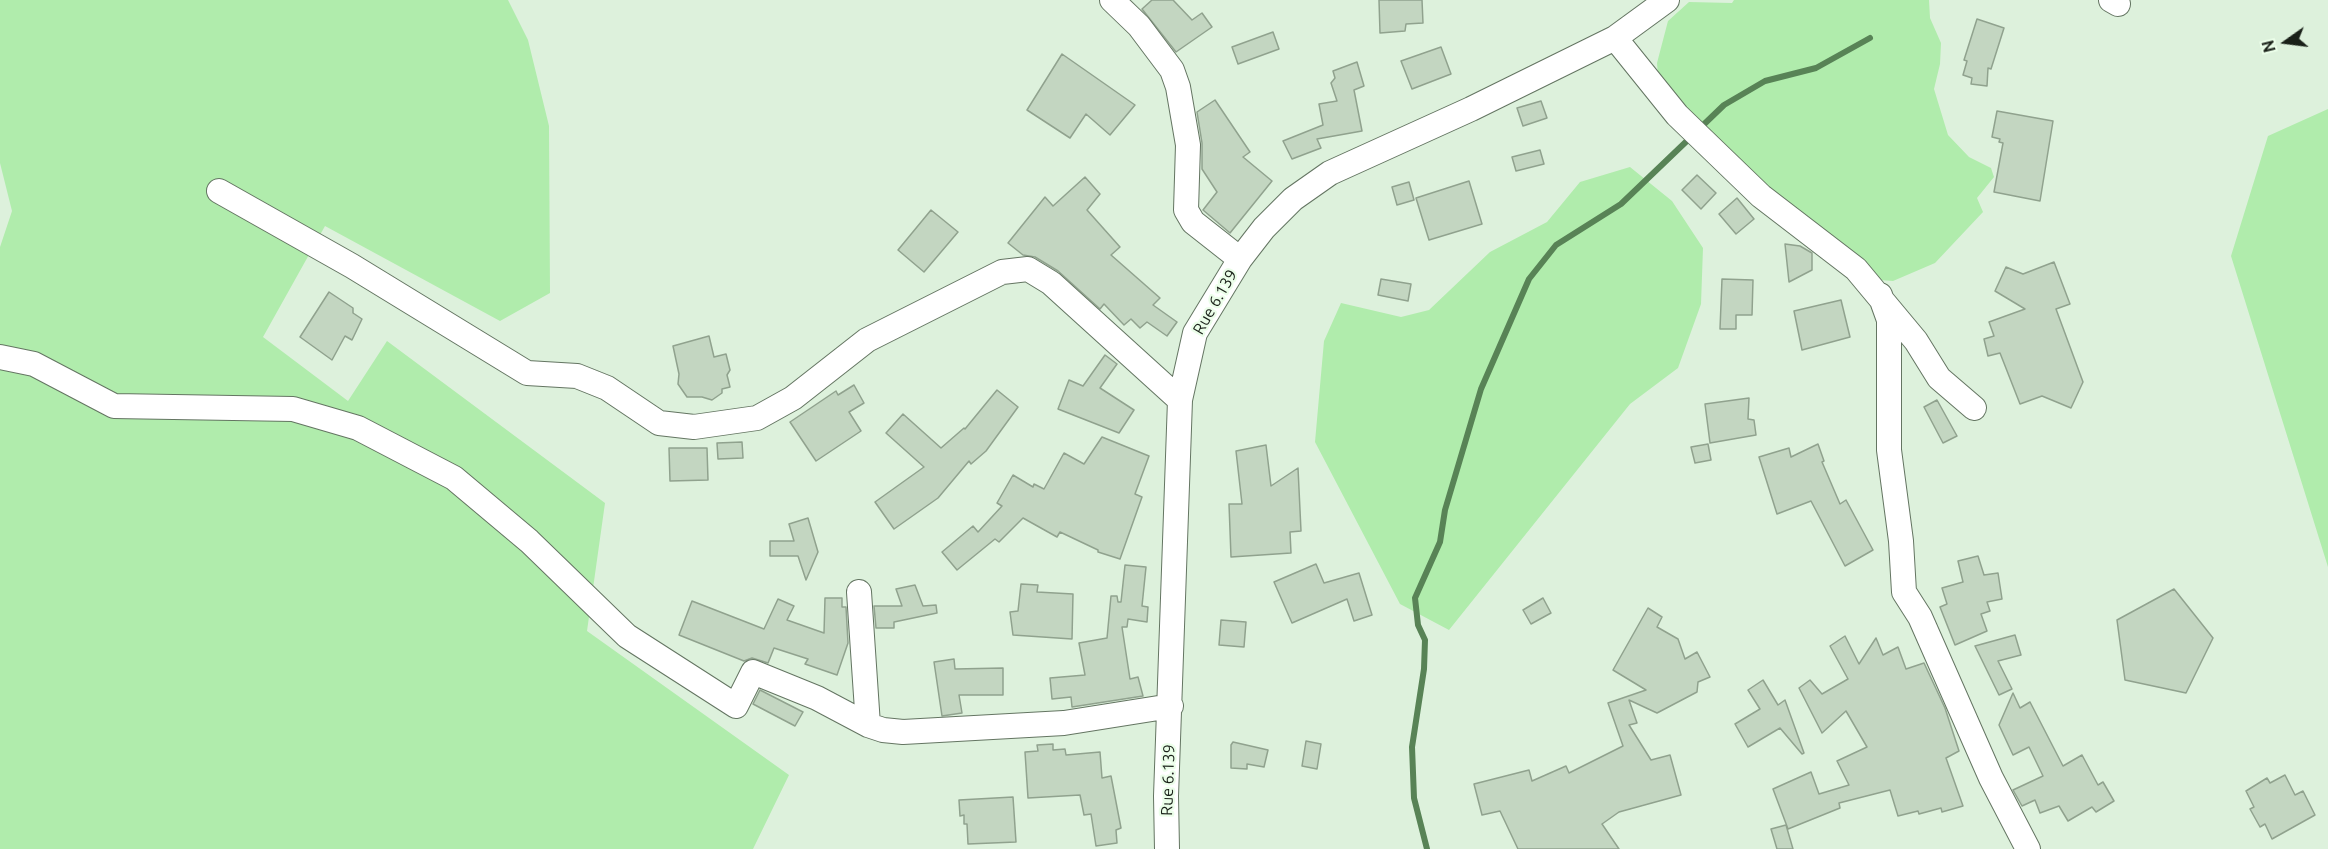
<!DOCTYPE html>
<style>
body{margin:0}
#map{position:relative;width:2328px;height:849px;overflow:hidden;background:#ddf1dc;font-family:Ubuntu,sans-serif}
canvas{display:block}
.north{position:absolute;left:2256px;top:12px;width:60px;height:60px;-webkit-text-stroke:4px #ebfee9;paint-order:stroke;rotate:256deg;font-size:16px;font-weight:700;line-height:24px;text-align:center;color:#192018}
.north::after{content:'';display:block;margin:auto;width:21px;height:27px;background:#192018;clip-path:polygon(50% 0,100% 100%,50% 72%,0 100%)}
</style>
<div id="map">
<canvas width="2328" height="849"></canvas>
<div class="north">N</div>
</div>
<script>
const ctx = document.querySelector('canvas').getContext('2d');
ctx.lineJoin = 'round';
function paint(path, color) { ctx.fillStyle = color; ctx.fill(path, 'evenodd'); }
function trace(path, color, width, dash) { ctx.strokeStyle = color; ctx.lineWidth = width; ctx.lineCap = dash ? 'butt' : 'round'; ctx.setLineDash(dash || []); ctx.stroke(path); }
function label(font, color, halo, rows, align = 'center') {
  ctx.font = font + ' Ubuntu,sans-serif'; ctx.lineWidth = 4.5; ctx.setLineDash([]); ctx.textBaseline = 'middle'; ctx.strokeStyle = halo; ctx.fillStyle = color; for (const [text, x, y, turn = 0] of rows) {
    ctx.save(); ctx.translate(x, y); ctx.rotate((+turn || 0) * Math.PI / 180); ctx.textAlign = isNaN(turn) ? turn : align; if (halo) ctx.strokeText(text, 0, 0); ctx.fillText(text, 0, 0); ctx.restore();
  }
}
const green = new Path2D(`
 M0,0h508l20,40 21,86 1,167 -50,28 -175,-95 -62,111 85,64 39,-60 218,162 -18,128 202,144 -36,74h-753v-602l12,-36 -12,-48z
 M1734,0h195l1,18 11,25 -1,21 -6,25 14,46 21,22 22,11 3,9 -17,21 6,14 -48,51 -42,18 -40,-3 -194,-190 -2,-25 11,-42 21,-19 43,1z
 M2328,109v458l-97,-311 37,-120z
 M1630,167l42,34 31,47 -2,56 -23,64 -48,36 -181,226 -49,-26 -85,-162 9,-101 17,-38 60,14 28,-7 61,-58 57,-30 33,-40z`);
const stream = new Path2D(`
 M1698,130l26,-25 41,-24 51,-13 54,-30
 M1427,849l-13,-51 -2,-51 12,-78 1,-29 -7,-15 -3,-27 25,-56 5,-32 36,-121 48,-110 27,-34 65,-41 70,-67`);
const building = new Path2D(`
 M1152,0h21l19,20 10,-7 10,14 -36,25 -34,-43z
 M1379,0h43l1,23 -17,1 -1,7 -25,2z
 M1977,19l27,9 -13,41 -3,-1 -1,18 -16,-2 1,-6 -9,-3 4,-14 -3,-1z
 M1273,32l6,17 -41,15 -6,-17z
 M1441,47l10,27 -39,15 -11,-28z
 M1062,54l73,51 -25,30 -24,-21 -16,24 -43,-28z
 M1357,62l7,24 -10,4 8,41 -45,8 4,9 -29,11 -9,-18 40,-16 -4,-21 18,-3 -6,-18 4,-5 -2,-7z
 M1215,100l35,52 -7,5 29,24 -42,52 -27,-23 14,-18 -15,-23v-26l-5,-31z
 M1541,101l6,17 -24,8 -6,-18z
 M1997,111l56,10 -13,80 -46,-9 9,-49 -4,-1 1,-3 -8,-2z
 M1540,150l4,14 -28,7 -4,-14z
 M1697,175l19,18 -15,16 -19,-19z
 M1085,177l15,17 -13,16 33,37 -9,8 49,43 -7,7 24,17 -10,14 -20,-14 -7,6 -9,-9 -7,6 -20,-21 -4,5 -42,-38 -23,-14 -12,-2 -15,-12 37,-46 8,9z
 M1469,181l13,43 -53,16 -13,-42z
 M1409,182l5,18 -17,5 -5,-18z
 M1737,198l17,21 -18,15 -17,-20z
 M931,210l27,22 -34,40 -26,-22z
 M1785,244l15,2 12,7v17l-23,12z
 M2054,262l16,42 -14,5 27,73 -12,26 -29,-12 -22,8 -20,-51 -12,3 -4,-17 10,-3 -5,-14 36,-13 -30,-18 11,-24 17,7z
 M1381,279l30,5 -3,17 -30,-6z
 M1722,279l31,1 -1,35h-16v14h-16z
 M329,292l24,16v5l9,6 -10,21 -7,-4 -13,24 -32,-23z
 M1841,300l9,37 -48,13 -8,-39z
 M709,336l5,21 12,-3 4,16 -3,5 3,12 -8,2v4l-10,7 -10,-3h-15l-9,-13 1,-10 -6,-28z
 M1105,355l12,9 -17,24 34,22 -15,23 -61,-24 11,-29 14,6z
 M854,385l10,18 -15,9 12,19 -45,30 -26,-39 46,-31 2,4z
 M997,390l21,17 -32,44 -15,13 -2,-3 -31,37 -44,31 -19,-27 49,-35 -38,-34 17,-19 38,34 23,-20 1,1z
 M1749,398l-1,21 6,1 2,15 -46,8 -5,-39z
 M1937,400l20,36 -14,7 -19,-36z
 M1102,437l47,19 -14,38 7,3 -22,62 -22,-7v-2l-38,-18 -3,5 -34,-19 -24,24 -4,-3 -38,31 -15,-18 31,-26 5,6 24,-26 -5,-3 16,-28 20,12 1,-3 10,5 20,-36 20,11z
 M742,442l1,16 -25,1 -1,-16z
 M1708,444l3,16 -16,3 -4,-16z
 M1818,444l6,17 -2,1 18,42 6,-4 27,50 -28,16 -34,-65 -34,13 -18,-57 30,-9 2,9z
 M1266,445l5,41 27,-18 3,63 -11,1 1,21 -60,4 -2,-53h13l-6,-53z
 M669,448h38l1,32 -38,1z
 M808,518l10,34 -12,28 -8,-24h-28v-15h24l-5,-17z
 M1978,556l6,19 14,-2 4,26 -15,3 3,9 -9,3 6,17 -32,14 -15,-38 7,-3 -5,-16 21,-6 -5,-21z
 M1316,564l8,19 35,-10 13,42 -18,6 -7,-22 -55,24 -18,-41z
 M1125,565l21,2 -4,39 6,1 -1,15 -19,-3 -1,8h-5l8,52 8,-2 5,19 -71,11 -1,-10 -19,2 -2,-21 35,-3 -6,-32 28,-5 4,-42h6l1,6h3z
 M1021,584l17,1 -1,7 36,2 -1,45 -59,-4 -3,-23 8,-1z
 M915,585l8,21 13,-1 1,8 -43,9v6h-18l-2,-22h28l-6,-17z
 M2174,589l39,49 -27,55 -61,-13 -8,-60z
 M825,598h17v9h4l2,36 -11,32 -32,-11 3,-5 -34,-11 -6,15 -16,-5 -8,3 -65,-26 13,-34 72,28 14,-30 16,7 -7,14 37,13z
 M1543,598l8,15 -20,11 -8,-14z
 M1648,608l14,9 -5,10 21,12 7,20 12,-7 13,25 -12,5 -1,10 -40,21 -28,-13 8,23 -8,2 22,35 19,-5 11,40 -62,17 -17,12 17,25h-101l-18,-38 -18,4 -8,-31 55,-14 3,11 34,-15 3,7 54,-27 -15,-43 38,-13 -33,-20z
 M1221,620l25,2 -2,25 -25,-2z
 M2015,635l6,20 -23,6 14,28 -13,6 -24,-49z
 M1845,636l14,28 17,-26 7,17 15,-8 8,22 18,-6 21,45 14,43 -13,7 17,48 -21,6 -1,-4 -22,6 -1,-3 -20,5 -8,-26 -51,13 1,5 -52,21 -15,-40 38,-17 8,22 30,-9 -12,-24 30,-14 -21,-36 -24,22 -23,-45 11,-8 12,14 26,-15 -18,-33z
 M954,659l1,10 48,-1v27h-44l3,18 -20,3 -8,-54z
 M1763,680l15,25 7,-5 19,53 -2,1 -22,-26 -32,19 -13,-23 25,-15 -12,-19z
 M760,690l43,22 -8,14 -42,-22z
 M2013,693l7,15 10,-6 33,64 19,-11 16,30 5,-3 11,19 -18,11 -4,-5 -24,14 -9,-15 -19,7 -5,-13 -13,6 -9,-16 30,-14 -14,-29 -16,8 -14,-30z
 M1306,741l15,3 -4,25 -15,-3z
 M1233,742l35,8 -4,17 -17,-3v5l-16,-1v-23z
 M1053,744v6l12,-1 1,6 34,-3 2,26 9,-2 10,52 -5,2 1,13 -21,3 -5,-32 -7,1 -4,-20 -52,3 -3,-46 13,-1 -1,-6z
 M2285,775l10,20 8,-4 12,24 -43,24 -7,-15 -5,3 -10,-18 4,-2 -8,-16 21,-13 3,5z
 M1013,797l3,45 -48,2 -1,-20h-3v-9l-4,1 -1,-16z
 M1786,825l7,24h-16l-6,-20z`);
const minor = new Path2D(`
 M1112,0l27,26 33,44 6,17 10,58 -2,65 7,12 47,37
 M2111,0l7,4
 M1615,38l62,77 84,81 95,73 60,72 23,37 35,30
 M219,191l133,75 175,107 50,3 30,12 52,35 35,4 63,-9 36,-20 74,-58 135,-68 26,-3 23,14 129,117
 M1880,295l9,25v130l12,91 3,51 16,25 71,161 37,71
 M0,357l34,7 80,42 179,3 65,19 96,50 75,63 98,95 109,70 17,-34 64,26 51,27 15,5 20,2 161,-9 107,-17
 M859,592l9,133
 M1167,849l-1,-53 14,-396 15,-67 45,-74 24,-31 29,-29 37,-26 141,-64 144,-71 52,-38`);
const streetNames = [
 ["Rue 6.139",1215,302,-60],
 ["Rue 6.139",1168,780,-88]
];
paint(green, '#b0ecac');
trace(stream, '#588356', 6);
paint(building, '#c3d6c1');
trace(building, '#90a28e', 1.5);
trace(minor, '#647562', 26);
trace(minor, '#fff', 24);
label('16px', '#192018', '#ebfee9', streetNames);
</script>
